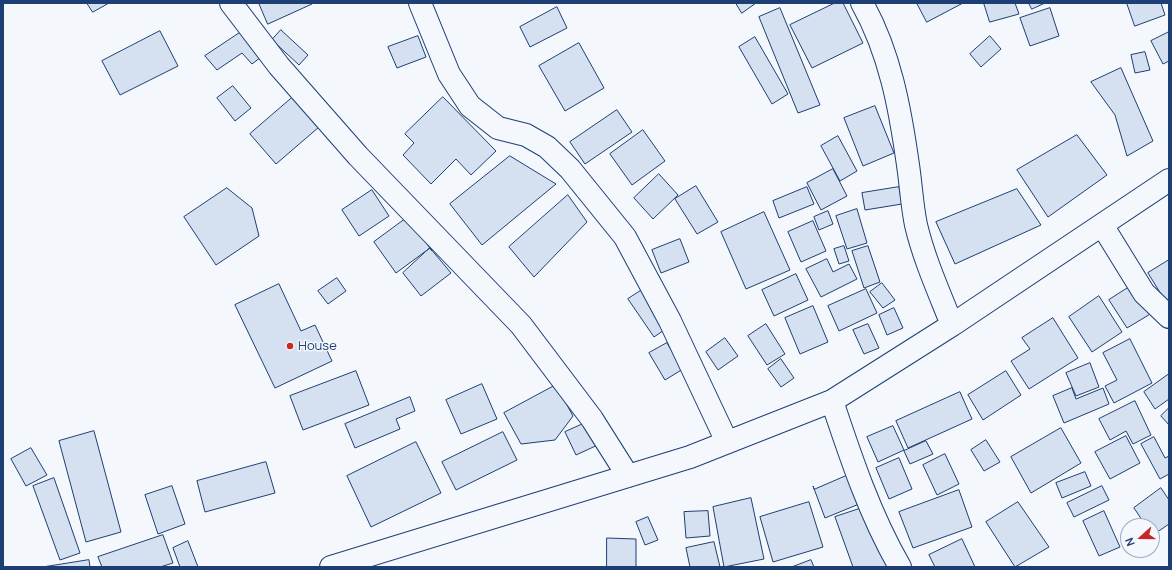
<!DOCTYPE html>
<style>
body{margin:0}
#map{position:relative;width:1172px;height:570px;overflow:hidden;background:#f4f7fb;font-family:Manrope,sans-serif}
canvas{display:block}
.frame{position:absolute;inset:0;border:4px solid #1d3f73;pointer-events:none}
.north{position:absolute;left:1120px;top:518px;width:40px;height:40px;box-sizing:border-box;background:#f4f7fb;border:1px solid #9eadc5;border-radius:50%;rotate:249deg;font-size:11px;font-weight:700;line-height:16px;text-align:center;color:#1d3f73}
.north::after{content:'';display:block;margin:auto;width:14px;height:18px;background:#c62828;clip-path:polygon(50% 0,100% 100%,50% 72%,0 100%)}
</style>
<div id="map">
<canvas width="1172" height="570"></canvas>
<div class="frame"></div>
<div class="north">N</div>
</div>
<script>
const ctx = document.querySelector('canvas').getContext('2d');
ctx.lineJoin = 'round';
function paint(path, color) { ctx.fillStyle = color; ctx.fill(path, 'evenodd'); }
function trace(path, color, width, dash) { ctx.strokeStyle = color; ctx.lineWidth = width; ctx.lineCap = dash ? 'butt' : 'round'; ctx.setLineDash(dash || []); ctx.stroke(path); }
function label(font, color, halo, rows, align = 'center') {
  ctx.font = font + ' Manrope,sans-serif'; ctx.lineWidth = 3; ctx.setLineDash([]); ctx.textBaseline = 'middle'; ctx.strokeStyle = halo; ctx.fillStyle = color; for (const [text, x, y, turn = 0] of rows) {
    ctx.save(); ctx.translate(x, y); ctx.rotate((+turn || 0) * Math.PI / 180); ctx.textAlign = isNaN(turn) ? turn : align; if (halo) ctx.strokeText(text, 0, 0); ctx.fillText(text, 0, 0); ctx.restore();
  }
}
const building = new Path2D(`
 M87,3h22l-16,9z
 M259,3h53v1l-44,20z
 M736,3h20l-14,10z
 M835,3h8l20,40 -51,25 -22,-43z
 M917,3h46l-36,19z
 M984,3h31l4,11 -29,8z
 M1029,3h16l-13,6z
 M1127,3h34l4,12 -30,11z
 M557,7l10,21 -37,19 -10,-20z
 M780,8l40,97 -22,8 -39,-96z
 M1050,8l9,28 -29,10 -10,-28z
 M281,30l27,25 -9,10 -27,-25z
 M160,31l18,35 -58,29 -18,-34z
 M241,32l20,25 -9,7 -10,-11 -25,17 -12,-14z
 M1169,32v29l-6,3 -12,-23z
 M418,36l8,21 -29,11 -9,-21z
 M990,36l11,13 -20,18 -11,-13z
 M755,37l33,57 -16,10 -33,-57z
 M579,43l25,45 -39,23 -26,-45z
 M1145,52l5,18 -15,3 -4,-18z
 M1121,68l32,73 -26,15 -12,-41 -24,-33z
 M233,86l18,22 -16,13 -18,-23z
 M293,97l26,30 -43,37 -26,-30z
 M443,97l53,54 -25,24 -15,-16 -25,25 -28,-29 11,-12 -9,-9z
 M875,106l19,47 -31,13 -19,-48z
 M617,110l15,22 -47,32 -15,-22z
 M643,130l22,31 -33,24 -22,-31z
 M1077,135l30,40 -59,42 -31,-47z
 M838,136l19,35 -17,10 -19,-35z
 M510,156l46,28 -74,61 -32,-41z
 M833,169l14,27 -26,14 -14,-27z
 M659,174l19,21 -25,24 -19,-21z
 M696,186l22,36 -21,12 -22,-35z
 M807,187l7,17 -35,14 -6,-17z
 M899,187l3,17 -37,6 -3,-17z
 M227,188l25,20 7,28 -43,29 -32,-48z
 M1017,189l24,36 -86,39 -19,-42z
 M372,190l17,26 -30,20 -17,-26z
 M568,195l19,27 -53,55 -25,-30z
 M857,209l10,34 -20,6 -11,-33z
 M828,211l5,13 -14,6 -5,-13z
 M764,212l26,58 -44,19 -25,-57z
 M408,217l24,34 -2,-3 -34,25 -22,-31z
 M813,221l13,30 -25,11 -13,-30z
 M680,239l9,23 -28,11 -9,-23z
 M844,246l5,15 -10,3 -5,-15z
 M868,246l12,36 -16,6 -12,-37z
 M430,248l21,25 -30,23 -18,-23z
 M827,259l6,13 16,-8 8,15 -36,18 -15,-28z
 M1169,260v47l-21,-34z
 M796,274l12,26 -34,16 -12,-26z
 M337,278l9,13 -18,13 -10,-13z
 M882,283l13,17 -12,8 -13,-16z
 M279,284l22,47 14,-6 17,36 -57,27 -40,-83z
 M1134,284l18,29 -25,15 -18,-28z
 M645,288l25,38 -16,11 -26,-38z
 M866,289l11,24 -38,18 -11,-25z
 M1099,296l23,36 -30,20 -23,-35z
 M813,306l15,36 -28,12 -15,-36z
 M894,308l9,20 -16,7 -8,-20z
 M1053,318l25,40 -49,31 -18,-28 19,-12 -8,-11z
 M766,324l19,30 -18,11 -19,-29z
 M868,324l11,24 -15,6 -11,-24z
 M725,338l13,18 -20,14 -12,-18z
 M1130,339l22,44 -38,20 -9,-17 12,-6 -14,-27z
 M667,343l16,26 -18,11 -16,-27z
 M781,359l13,19 -13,9 -13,-18z
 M1090,363l9,24 -23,9 -10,-23z
 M356,371l13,34 -66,25 -13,-34z
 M1006,371l15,24 -38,25 -15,-25z
 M1169,374v25l-14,10 -11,-17z
 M482,384l15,35 -36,15 -15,-34z
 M556,385l17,31 -18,24 -34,4 -17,-31z
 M1072,388l4,11 27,-11 6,16 -45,19 -11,-27z
 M960,392l12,27 -64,29 -12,-27z
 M410,397l5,14 -19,8 4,10 -45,19 -10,-24z
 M1135,401l16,34 -18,9 -7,-13 -16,9 -11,-21z
 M1169,408v17l-8,-9z
 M592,420l10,23 -26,12 -11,-23z
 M893,426l11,24 -26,12 -11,-25z
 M1061,428l20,35 -50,30 -20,-36z
 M94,431l27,101 -35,10 -27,-101z
 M503,432l14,28 -61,30 -14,-28z
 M1126,436l14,27 -30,16 -15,-27z
 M1154,437l11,21 4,-2v18l-9,5 -19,-35z
 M986,440l14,22 -16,9 -13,-21z
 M926,441l7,13 -23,10 -6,-13z
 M416,442l25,51 -70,34 -24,-51z
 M31,448l16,27 -21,11 -15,-27z
 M945,454l14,30 -22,11 -14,-30z
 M899,458l13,31 -23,10 -13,-31z
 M266,462l9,31 -70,19 -8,-31z
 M1085,472l6,14 -29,12 -6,-15z
 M853,473l11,29 -39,16 -12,-32 1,3z
 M54,478l26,75 -20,7 -27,-74z
 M172,486l13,38 -27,10 -13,-39z
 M1102,486l7,14 -35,17 -7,-14z
 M1161,488l8,12v24l-16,11 -1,-9h-6l-12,-18z
 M959,490l13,37 -59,21 -14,-36z
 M751,498l13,61 -40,8 -11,-60z
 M809,502l14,45 -50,15 -13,-45z
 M1018,502l31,45 -34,20 -29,-45z
 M871,505l22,62h-40l-18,-50z
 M708,511l2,25 -24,2 -2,-26z
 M1104,511l16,36 -21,9 -16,-35z
 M648,517l10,23 -13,5 -9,-23z
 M163,535l10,28 -13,4h-58l-4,-10z
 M607,538l29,1v28h-29z
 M962,539l13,28h-40l-6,-12z
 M188,541l10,26h-18l-7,-19z
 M714,542l6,25h-30l-4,-19z
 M89,560l1,7h-47z
 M811,560l3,7h-22z`);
const street = new Path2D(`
 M231,3l48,63 79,90 163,169 71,94 36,57
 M420,3l29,71 21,32 28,22 28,7 21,12 23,22 55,68 45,84 57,121
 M862,3c28,50 38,105 46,162 3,20 4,41 8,60 8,34 23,67 36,100
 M1102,225l42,68 25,24
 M832,401c19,57 38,114 68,166
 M331,567l359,-110 142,-56 120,-76 217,-145`);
const markers = [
 [290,346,4,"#c62828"]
];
const poiNames = [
 ["House",298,346]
];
paint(building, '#d5e0f0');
trace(building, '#1d3f73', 1);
trace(street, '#1d3f73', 24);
trace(street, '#f4f7fb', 22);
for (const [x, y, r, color] of markers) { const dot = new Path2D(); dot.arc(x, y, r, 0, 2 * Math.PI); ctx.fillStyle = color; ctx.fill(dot); trace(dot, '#f4f7fb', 1.5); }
label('13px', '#1d3f73', '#f4f7fb', poiNames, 'left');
</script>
